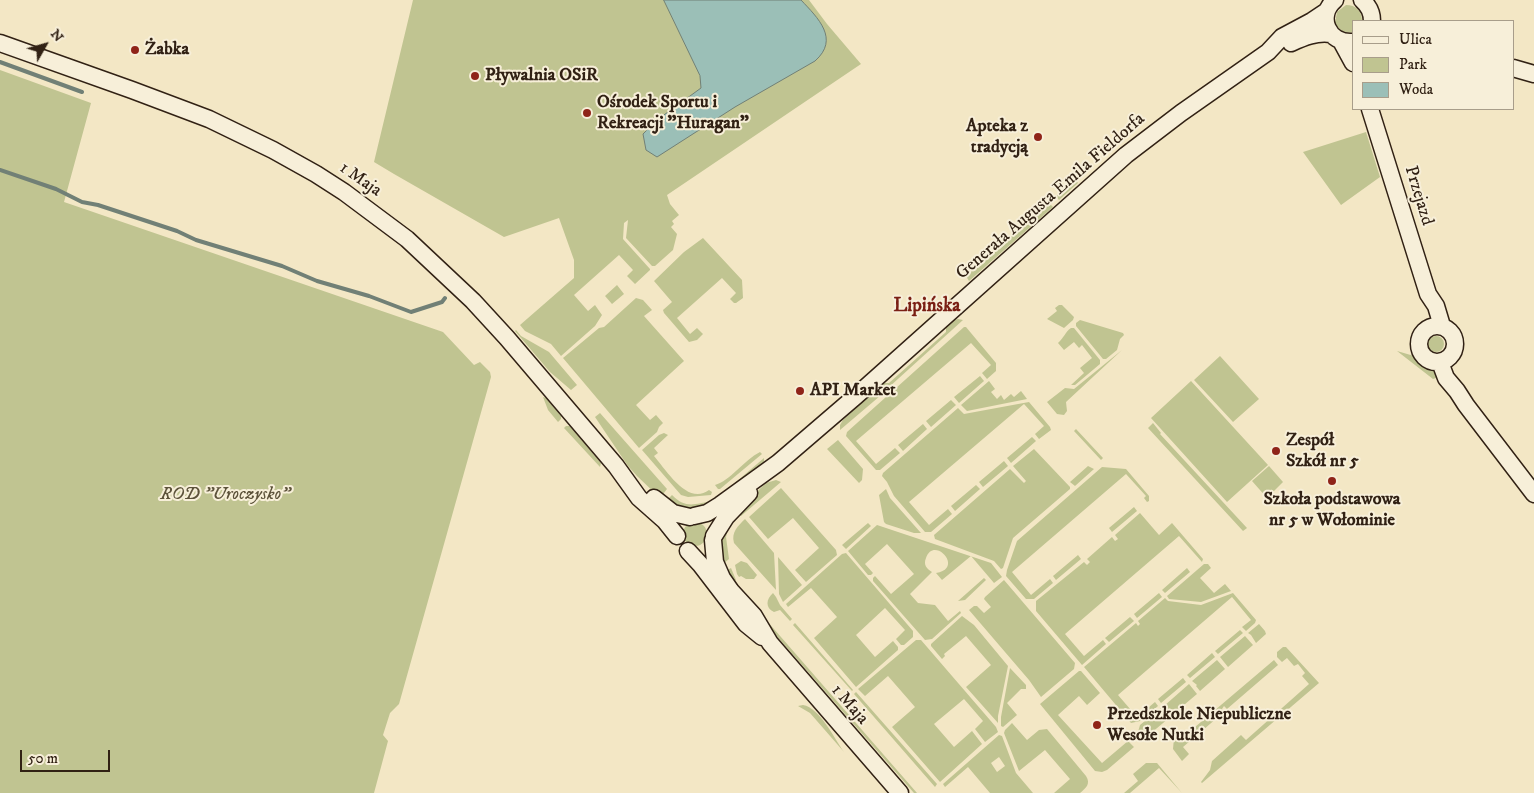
<!DOCTYPE html>
<meta charset="utf-8">
<style>
body{margin:0}
#map{position:relative;width:1534px;height:793px;overflow:hidden;background:#f3e7c5;font-family:"IM FELL DW Pica",serif}
canvas{display:block}
.legend{position:absolute;left:1352px;top:20px;width:162px;height:90px;box-sizing:border-box;background:#f7efd9;border:1px solid #a89d8a;margin:0;padding:6px 9px;list-style:none;font-size:15px;color:#312114}
.legend li{display:flex;align-items:center;gap:10px;height:25px}
.legend b{width:25px;border:1px solid #a89d8a}
.north{position:absolute;left:20px;top:20px;width:50px;height:50px;-webkit-text-stroke:4px #f7efd9;paint-order:stroke;rotate:52deg;font-size:14px;font-weight:700;line-height:20px;text-align:center;color:#312114}
.north::after{content:'';display:block;margin:auto;width:18px;height:22px;background:#312114;clip-path:polygon(50% 0,100% 100%,50% 72%,0 100%)}
.scale{position:absolute;left:20px;top:750px;width:90px;height:22px;box-sizing:border-box;border:2px solid #312114;border-top:0;padding-left:6px;font-size:15px;line-height:18px;white-space:nowrap;color:#312114;-webkit-text-stroke:4px #f7efd9;paint-order:stroke}
</style>
<div id="map">
<canvas width="1534" height="793"></canvas>
<ul class="legend">
<li><b style="height:6px;background:#f7efd9"></b>Ulica</li>
<li><b style="height:14px;background:#c0c491"></b>Park</li>
<li><b style="height:14px;background:#9bbfb7"></b>Woda</li>
</ul>
<div class="north">N</div>
<div class="scale">50 m</div>
</div>
<script>
const ctx = document.querySelector('canvas').getContext('2d');
ctx.lineJoin = 'round';
function paint(path, color) { ctx.fillStyle = color; ctx.fill(path, 'evenodd'); }
function trace(path, color, width, dash) { ctx.strokeStyle = color; ctx.lineWidth = width; ctx.lineCap = dash ? 'butt' : 'round'; ctx.setLineDash(dash || []); ctx.stroke(path); }
function label(font, color, halo, rows, align = 'center') {
  ctx.font = font + ' "IM FELL DW Pica",serif'; ctx.lineWidth = 4; ctx.setLineDash([]); ctx.textBaseline = 'middle'; ctx.strokeStyle = halo; ctx.fillStyle = color; for (const [text, x, y, turn = 0] of rows) {
    ctx.save(); ctx.translate(x, y); ctx.rotate((+turn || 0) * Math.PI / 180); ctx.textAlign = isNaN(turn) ? turn : align; if (halo) ctx.strokeText(text, 0, 0); ctx.fillText(text, 0, 0); ctx.restore();
  }
}
const green = new Path2D(`
 M413,0h396l18,24 34,40 -194,131 3,9 9,11 -7,6 2,3 -3,3 6,7 -4,16 -18,16h-3l-26,-28 2,-18 -4,3 -1,16 27,30v1l-15,14 -8,-8 6,-6 -14,-15 -45,40 14,16 7,-6 7,10 -7,11 -34,30 -10,-12 -26,-13 -5,-6 54,-47v-18l-15,-42 -55,19 -110,-63 -20,-12z
 M1346,5c10,0 16,6 16,16h-9v11c-8,2 -14,-2 -18,-9l2,-11z
 M0,70l91,33 -27,99 379,130 31,33 6,-3 10,10 1,5 -92,327 -9,9 -7,22 5,6 -14,52h-374z
 M1366,132l14,45 -39,28 -38,-53z
 M1075,179l3,4 -19,17 -3,-4z
 M1049,203l4,4 -84,74 -3,-5z
 M703,238l39,42 1,18 -7,5h-2l-4,-4 6,-6 -14,-15 -45,40 13,16 7,-6 6,6 -6,6 -8,2 -25,-29 -1,-3 9,-8 -18,-21 30,-29z
 M617,285l7,9 -12,10 -7,-8z
 M636,298l7,2 9,10 -8,6 40,45 -48,44 14,15 6,-5 7,8 -4,4 -2,5 -18,16 -76,-90 36,-30 5,-1z
 M1059,305h3l12,12 -1,3 -9,8 -17,-9 10,-8 -2,-3z
 M958,319l5,1 -75,68 -4,1 -4,-4 2,-2h7l57,-51v-5l8,-7z
 M1080,320l43,13 1,2 -4,4 -3,11 -11,9h-3l-27,-33v-3z
 M964,327h2l30,36v8l-9,8 -5,-6 9,-8 -20,-22 -115,98 20,23 19,-16 5,5 -20,17h-4l-30,-34 1,-4z
 M1071,328h3l26,32v4l-25,21h-4l13,-12 -4,-5 12,-10 -10,-13 -3,3 -5,-6 -10,8 -6,-7c6,-5 7,-11 13,-15z
 M516,330l5,6 28,16 28,33 -6,5 -21,-18 -35,-41z
 M1428 344a8 8 0 1 1 16 0a8 8 0 1 1-16 0Z
 M1122,350l-56,52 1,9 -3,4 -7,-1 -10,-12 18,-14 9,1z
 M1397,351l17,5 6,6 14,8 5,7 -6,2z
 M1220,356l39,43 -26,23 -39,-42z
 M980,376l4,5 -25,22 -5,-6z
 M989,381l6,8 -4,3 6,7 4,-4 3,5 7,-6 3,3 7,-6 6,8 -60,12 -6,-6z
 M1191,381l77,84 -41,37 -76,-84z
 M875,390l5,6 -40,34v-5l3,-5z
 M543,397l3,1 15,18v3l-3,3 -10,-12z
 M951,400l5,5 -25,22 -5,-6z
 M1029,402l21,25 1,3 -12,9 -4,-5 9,-8 -20,-22 -115,98 20,23 19,-16 4,5 -21,18h-6l-31,-36 -7,-14 -5,-6 1,-3 75,-65 6,6z
 M600,413l67,76 -7,9 -23,-22 -9,-10 -33,-49z
 M1153,423l8,10 -1,1 87,94 -4,3 -95,-103z
 M923,424l4,5 -24,22 -5,-6z
 M566,426h4l31,37 -1,4 -36,-39z
 M1076,429l27,29 -2,2 -27,-29z
 M664,433l4,2 -14,13 4,5 -4,3c13,15 34,50 55,34l3,2 -1,3 -23,2 -7,-2 -39,-45 17,-15z
 M1032,437l4,4 -25,22 -4,-5z
 M838,440l25,29 -1,11 -3,3 -32,-34z
 M1034,449l36,38v2l-57,49 -10,30 -2,1 -7,-8 -59,-22 -1,-4 76,-66 14,14 2,-2 -13,-15z
 M760,452l2,2 -42,35h-2l-3,-4c15,-4 29,-25 45,-33z
 M764,458v6l-42,30z
 M1004,461l4,5 -25,21 -4,-5z
 M1088,466l6,3 -19,17 -5,-4z
 M1269,466l14,16 -16,16 -15,-17z
 M1102,467l24,2 23,27v5l-2,1 -3,-4 2,-2 -20,-22 -114,98 19,23 19,-16 3,4 -19,16h-8l-20,-23 1,-6 10,-29z
 M776,480l5,2 -40,34 -4,-5 29,-28z
 M976,485l4,4 -25,22 -4,-5z
 M781,488l55,62 1,5 -31,27 -11,-12 24,-22 -26,-30 -25,21 -19,-22z
 M886,489l4,9 31,35h-7l-28,-9 -2,-2 -5,-27z
 M672,495c14,14 22,9 40,6l-8,7 -11,-1 -7,2 -21,-7z
 M1134,507l3,4 -25,21 -3,-4z
 M1140,513l19,22 13,-12 31,36 -1,3 -23,-26 -114,98 19,22 19,-16 3,4 -24,21 -46,-54v-10l48,-39 3,3 3,-3 -3,-3 25,-22 3,4 3,-2 -3,-4z
 M745,519l29,34 2,37 -42,-47c-3,-11 4,-17 11,-24z
 M683 534a12 12 0 1 1 24 0a12 12 0 1 1-24 0Z
 M730,522l-4,15 3,22 -6,5 -2,-23z
 M868,523l3,3 -25,23 -4,-4z
 M877,525l114,38 11,14 -8,6 -23,-27 -29,24 -6,-7c29,-4 -2,-38 -10,-15 -3,7 1,11 6,14l-22,22 8,9 17,2 13,16 12,-10 1,2 -29,26 -7,1 -52,-59v-3l2,-2 16,18 23,-20 -27,-30 -22,20 8,9 -2,2h-3l-20,-24z
 M846,553l67,78v6l-9,8h-3l-5,-6 9,-9 -20,-22 -29,27 19,22 18,-16 5,6v3l-42,37 -42,-49 23,-21 -26,-29 -23,19 -2,-3 56,-50z
 M1078,555l3,4 -25,21 -3,-4z
 M778,557l24,28 -19,17 -4,-8z
 M741,561l6,2 10,12 -3,4h-8l-5,-3 -2,1 -2,-3 -2,-9z
 M1204,564h4l3,4 -11,10 14,15 11,-9 6,7 -30,11 -32,-3 -2,-3z
 M731,568l5,12 -3,2 184,211h-3l-147,-168 -43,-53z
 M1187,568l3,4 -25,21 -3,-3z
 M984,578l2,2 -21,20 -7,1z
 M1004,580l71,83 -1,6 -33,28 -12,-17 -60,-70 5,-4h3l7,7 7,-6 -7,-8 1,-2z
 M773,593l3,4 4,8 12,14 -2,2 -10,-11 -6,2c-9,-4 -8,-13 -1,-19z
 M1159,593l3,4 -25,21 -3,-4z
 M1233,593l23,27 -1,3 -9,8 -4,-4 9,-7 -19,-23 -114,98 19,22 18,-15 3,4 -18,15 -9,2 -47,-56 52,-44 2,3 2,-2 -2,-3 27,-23 3,3 33,4z
 M962,616l12,9 34,41 -10,50v7l-32,-36 25,-22 -25,-29 -22,18 1,2 -3,3 -11,-13v-2z
 M1130,617l4,4 -25,21 -4,-4z
 M795,623l58,67 -1,1 -59,-66z
 M1259,624l6,7 1,3 -10,9 -5,-8 -3,-2z
 M1240,630l3,3 -25,21 -3,-3z
 M1245,636l8,9 -25,22 -8,-10z
 M916,640h5l75,87 2,5 -13,10 -10,-13 8,-8 -19,-22 -30,25 20,23 18,-16 10,13 -42,38 -48,-55 23,-20 -27,-31 -23,20 -7,-7z
 M1283,647h3l33,36 -117,100 -1,-1 9,-12 2,-9 29,-26 5,5 63,-56 -7,-8 3,-3 -7,-9 -4,2 -7,-8 -5,4 -5,-5v-5z
 M1212,653l3,4 -25,21 -3,-3z
 M1217,660l8,9 -25,22 -4,-5 1,-1 -5,-4z
 M1274,660l4,5 -51,44 -3,-3 -2,3 2,3 -41,35 6,7 -7,7 -9,-12 1,-11 10,-8 4,3z
 M1010,668l16,17v4h-5l-14,14 10,12 -14,12 -2,-1v-9z
 M1079,671h2l19,22 -13,12 -8,-9 -21,19 44,48 26,-22 6,6 -27,23 -5,2 -7,-1 -55,-67z
 M1183,678l3,4 -25,21 -3,-4z
 M1189,684l8,10 -25,21 -8,-9z
 M856,692l81,92 -2,3 -81,-93z
 M803,705c17,3 31,33 41,47l-34,-39 -12,-7z
 M1161,708l8,10 -25,21 -6,-7 2,-7z
 M1012,723l15,17 12,-10 8,-1 39,47c5,8 0,12 -6,17h-26l16,-14 -25,-29 -26,21 -15,-38 1,-3z
 M999,735l3,1 14,37 17,20h-43l-22,-26 -23,20 -2,-3zM999,757l6,9 -8,6 -6,-9z
 M1146,763h11l25,30 -23,-25 -29,25h-6l14,-12 -5,-7z`);
const water = new Path2D(`
 M664,0h137c17,18 39,39 14,61l-80,46 -78,50 -11,-7 -3,-16 14,-14 44,-32 -1,-12z`);
const stream = new Path2D(`
 M0,62l82,30
 M0,170l56,19 26,13 16,3 79,26 19,9 86,26 35,15 52,15 42,16 31,-10 3,-4`);
const secondary = new Path2D(`
 M1335,0c-19,16 -7,44 18,42
 M1362,0c7,6 10,12 10,21
 M1341,41l12,22
 M0,43l132,47 77,29 64,31 43,24 28,18 63,47 66,62 34,37 109,128 23,32 26,23 12,15
 M1291,43c13,-6 25,-11 40,-9
 M1513,68l21,6
 M1370,109l58,185 8,12 6,20
 M1419 344a18 18 0 1 1 36 0a18 18 0 1 1-36 0Z
 M1440,362l6,16 11,13 9,14 68,89
 M654,498l19,15 17,4
 M694,516l13,-3 13,-8 58,-42 78,-67 270,-241 55,-42 87,-61 14,-15 30,-16 15,-10
 M714,536l12,-19 23,-24
 M713,540l2,22 7,16 9,13 23,25 16,27 130,150
 M688,551l12,13 46,60 16,13`);
const markers = [
 [135,50,5,"#8f2418"],
 [475,76,5,"#8f2418"],
 [587,113,5,"#8f2418"],
 [1038,137,5,"#8f2418"],
 [800,391,5,"#8f2418"],
 [1276,451,5,"#8f2418"],
 [1332,481,5,"#8f2418"],
 [1097,725,5,"#8f2418"]
];
const poiNames = [
 ["Żabka",145,50],
 ["Pływalnia OSiR",485,76],
 ["Ośrodek Sportu i",597,103],
 ["Rekreacji \"Huragan\"",597,124],
 ["Apteka z",1028,127,"right"],
 ["tradycją",1028,148,"right"],
 ["API Market",810,391],
 ["Zespół",1286,441],
 ["Szkół nr 5",1286,462],
 ["Szkoła podstawowa",1332,500,"center"],
 ["nr 5 w Wołominie",1332,521,"center"],
 ["Przedszkole Niepubliczne",1107,715],
 ["Wesołe Nutki",1107,736]
];
const streetNames = [
 ["1 Maja",360,180,35],
 ["Przejazd",1418,196,73],
 ["Generała Augusta Emila Fieldorfa",1051,197,-41],
 ["1 Maja",849,705,49]
];
const parkNames = [
 ["ROD \"Uroczysko\"",225,495]
];
const neighbourhoodNames = [
 ["Lipińska",927,307]
];
paint(green, '#c0c491');
paint(water, '#9bbfb7');
trace(water, '#718076', 1);
trace(stream, '#718076', 4);
trace(secondary, '#312114', 19);
trace(secondary, '#f7efd9', 16);
for (const [x, y, r, color] of markers) { const dot = new Path2D(); dot.arc(x, y, r, 0, 2 * Math.PI); ctx.fillStyle = color; ctx.fill(dot); trace(dot, '#f7efd9', 2); }
label('bold 18px', '#312114', '#f7efd9', poiNames, 'left');
label('18px', '#312114', '#f7efd9', streetNames);
label('italic 18px', '#5c523a', '#f7efd9', parkNames);
label('bold 19px', '#7a1f14', '#f7efd9', neighbourhoodNames);
</script>
